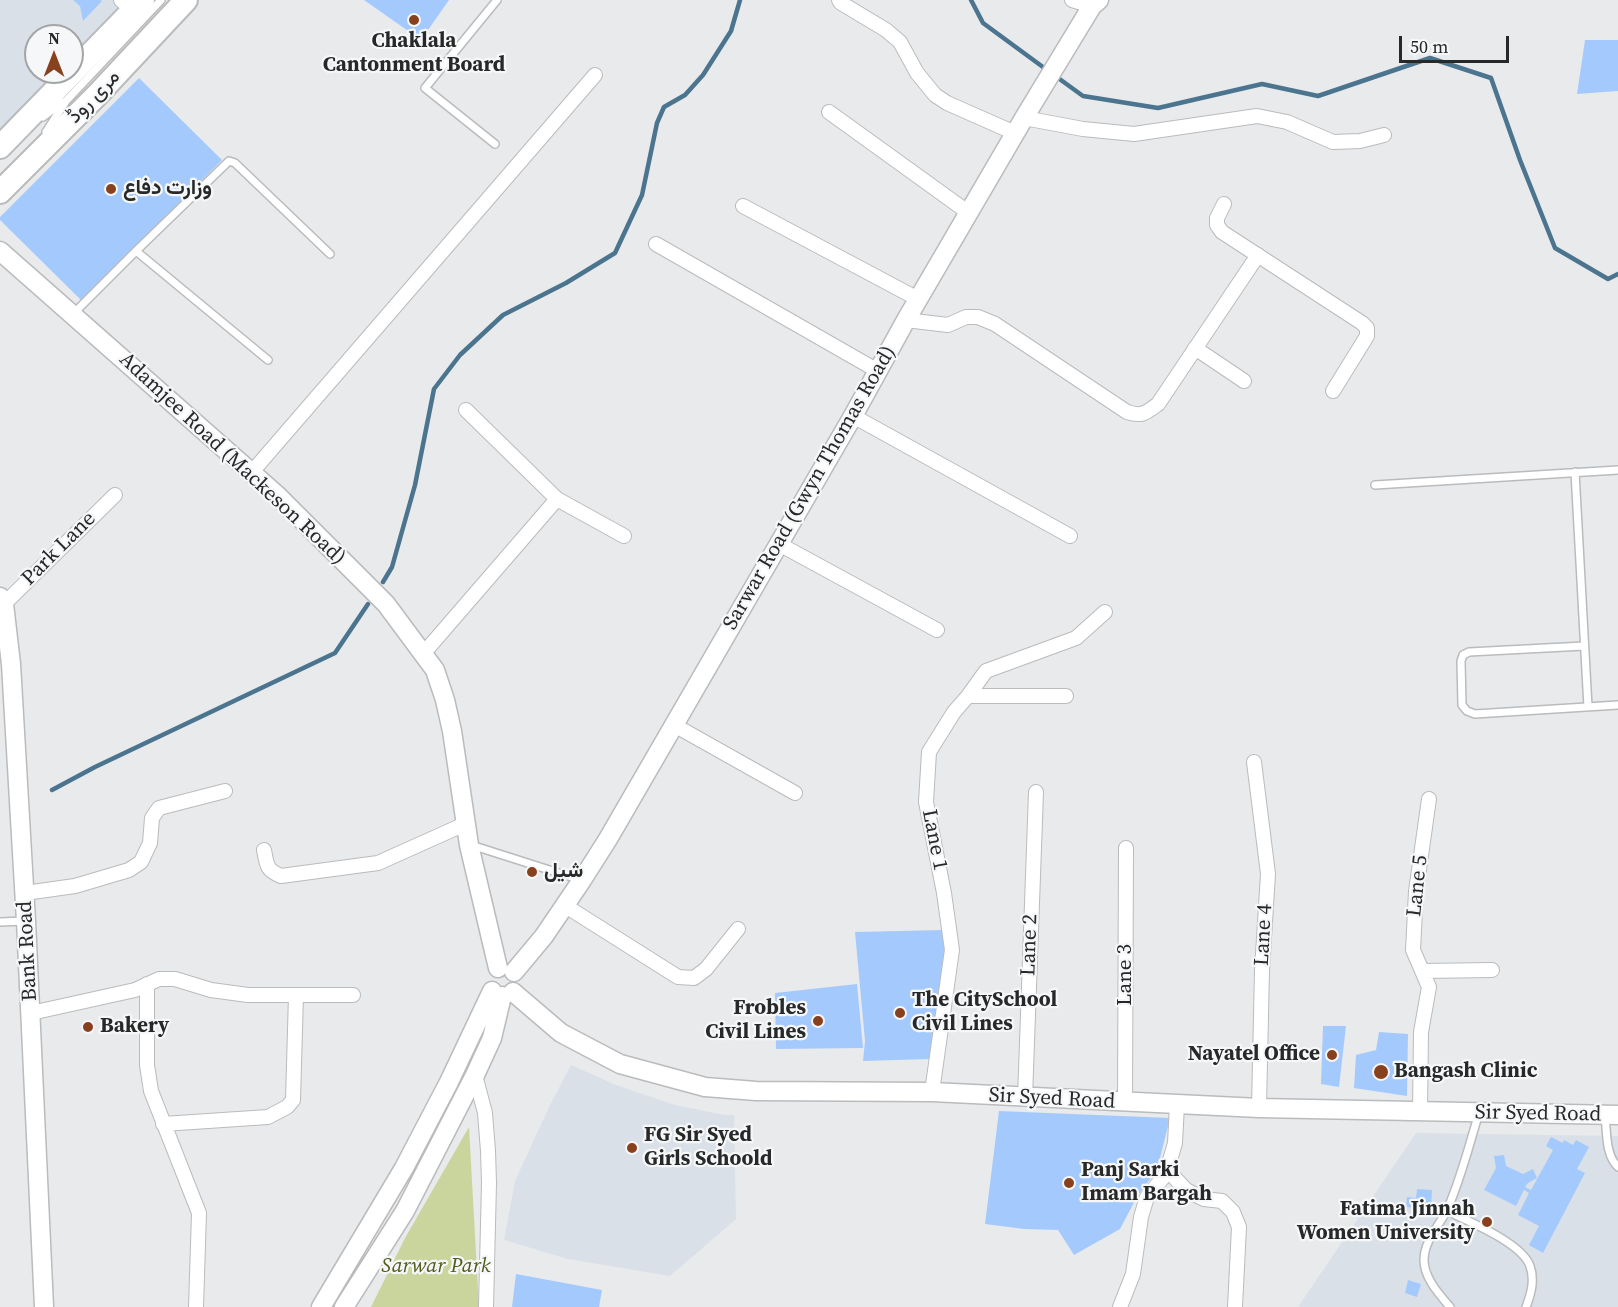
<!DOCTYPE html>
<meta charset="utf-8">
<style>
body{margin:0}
#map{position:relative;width:1618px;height:1307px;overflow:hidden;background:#e9eaec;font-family:"Source Serif 4",serif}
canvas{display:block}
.north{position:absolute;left:24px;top:24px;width:60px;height:60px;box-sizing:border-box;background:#f6f7f9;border:2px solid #a3a4a5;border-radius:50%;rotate:0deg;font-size:16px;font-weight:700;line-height:24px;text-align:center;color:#272828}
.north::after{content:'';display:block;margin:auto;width:21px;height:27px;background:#88411e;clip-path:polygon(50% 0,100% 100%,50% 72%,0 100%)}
.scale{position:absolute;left:1399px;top:36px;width:110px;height:27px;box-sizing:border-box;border:3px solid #272828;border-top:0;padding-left:8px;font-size:18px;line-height:21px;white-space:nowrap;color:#272828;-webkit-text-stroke:4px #f6f7f9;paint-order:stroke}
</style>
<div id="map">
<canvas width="1618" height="1307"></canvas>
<div class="north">N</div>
<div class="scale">50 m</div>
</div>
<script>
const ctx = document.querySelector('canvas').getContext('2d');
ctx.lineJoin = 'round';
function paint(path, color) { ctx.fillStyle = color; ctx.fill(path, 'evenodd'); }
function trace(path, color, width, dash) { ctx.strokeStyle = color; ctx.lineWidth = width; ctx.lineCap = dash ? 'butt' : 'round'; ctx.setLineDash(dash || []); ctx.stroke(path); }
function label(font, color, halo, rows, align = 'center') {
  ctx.font = font + ' "Source Serif 4",Vazirmatn,serif'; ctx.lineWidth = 4.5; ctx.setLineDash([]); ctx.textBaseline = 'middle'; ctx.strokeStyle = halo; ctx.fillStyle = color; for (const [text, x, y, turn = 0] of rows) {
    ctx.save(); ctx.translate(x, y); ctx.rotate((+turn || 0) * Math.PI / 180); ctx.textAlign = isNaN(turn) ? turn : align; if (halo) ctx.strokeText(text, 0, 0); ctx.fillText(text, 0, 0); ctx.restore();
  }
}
const built = new Path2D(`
 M0,0h131l-59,60v-24h-36v36h24l-60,61z
 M571,1065l45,20 59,20 49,10h10l2,104 -66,57 -102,-17 -64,-19 11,-59 35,-76z
 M1416,1133l202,3v171h-320z`);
const green = new Path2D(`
 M469,1127l10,180h-108l34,-69z`);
const stream = new Path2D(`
 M971,0l12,23 64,47
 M1054,75l29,21 75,12 104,-24 56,12 112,-38 61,20 29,82 35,88 53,31 10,-5
 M383,582l9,-15 23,-82 19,-96 26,-34 43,-40 63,-32 49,-30 27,-58 15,-72 7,-16 21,-12 18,-20 28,-44 9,-31
 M52,790l43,-23 240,-114 33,-49`);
const building = new Path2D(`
 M73,0h27l2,1 -19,20 -3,-15z
 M364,0h85l-28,40z
 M1585,40h33v51l-41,3z
 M139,78l83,82 -140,141 -82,-81v-3z
 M943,930l2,22 -14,107 -68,2 2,-20 -10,-109z
 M857,984l6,64 -87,1 -1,-56z
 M1323,1026h23l-7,61 -18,-3z
 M1379,1032l29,2 -1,62 -53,-8 2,-33 20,-5z
 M999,1111l171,7 -13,52 -19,25 -18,34 -46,26 -16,-25 -34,-1 -39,-5z
 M1551,1137l12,6 1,-3 9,5 3,-5 13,7 -12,22 8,4 -42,80 -14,-8 10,-19 -21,-11 11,-22 -5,-3 -8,16 -32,-16 12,-22 -2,-12 10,-1 2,11 17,8 10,-5 4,9 -9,5 -3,4 6,3 22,-40 -7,-4z
 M1417,1189l15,1 -1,19 -25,-2 1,-10 9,1z
 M516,1274l86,16 -3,17h-87z
 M1408,1280l13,4 -4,13 -12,-4z`);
const service = new Path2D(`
 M43,117l20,-15
 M46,132l20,-31 95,-101
 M495,144l-70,-56 72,-88
 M136,251l132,109
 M73,314l63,-63 93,-90 6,2 95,91
 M1575,472l13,235
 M1375,485l243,-15
 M1584,646l-115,6 -6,3 -2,6 1,44 5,6 8,3 143,-9
 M471,845l110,35
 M0,922l24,-1
 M1605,1115c2,16 0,40 13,52
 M1447,1211c21,10 75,32 83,55 5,14 1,28 -4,41
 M1450,1307c-11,-13 -26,-29 -26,-47 0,-19 15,-34 23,-50 14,-31 22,-65 32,-97`);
const minor = new Path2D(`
 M121,0l12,10
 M839,0l2,3 45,27 14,12 17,31 18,22 12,8 68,30
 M1072,0l20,6
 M829,112l140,101
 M1024,118l59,11 51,5 123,-18 30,6 46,20 27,-1 24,-6
 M1224,204l-7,14v7l5,7 140,91 5,5v8l-34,55
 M743,206l175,93
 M656,244l222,127
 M906,320l42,5 18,-8h12l17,7 132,88c15,5 19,1 31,-8l100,-149
 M1195,348l49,33
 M466,410l91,89 67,37
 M853,416l217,120
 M252,472l343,-397
 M779,544l158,86
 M4,604l111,-109
 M423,654l134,-155
 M968,696h98
 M674,725l121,68
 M1254,762l14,112 -6,96 -3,138
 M264,850c3,15 2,20 17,26l97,-13 87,-39
 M25,893l50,-7 54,-16 12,-8 9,-19 2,-25 7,-10 66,-17
 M564,905l114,72 16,1 12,-9 32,-40
 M1422,971l70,-1
 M147,984v81l4,26 48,122 -3,94
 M31,1013l104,-23 24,-11h16l36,11 37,5h105
 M475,1075l10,38 3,38 1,32 -3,124
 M932,1092l20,-142 -8,-57 -18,-91 3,-50 25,-40 14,-16 18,-25 90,-33 29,-26
 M1025,1098l11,-306
 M1125,1102l1,-254
 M1420,1112l1,-80 8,-45 -16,-37 3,-59 13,-92
 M163,1124l105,-7 19,-10 6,-7 3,-105
 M1168,1168l6,9 12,13 18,9 18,2 11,11 6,15 -4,80
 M1120,1307l13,-33 8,-57 6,-20 19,-23 9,-31 2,-38`);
const tertiary = new Path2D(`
 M0,251l278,245 108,108 49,66 10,30 7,31 17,114 29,123
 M0,597l4,7 7,60 15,257 18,386
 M514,972l30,-36 38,-56 26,-41 245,-423 53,-96 118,-202 68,-112 7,-6
 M513,992l48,41 59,31 85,23 51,4 176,1 327,16 359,7
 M321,1307l83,-139 45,-86 43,-91
 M344,1307l61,-96 70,-136 17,-37 10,-42`);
const primary = new Path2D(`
 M0,147l143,-147
 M0,192l98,-98 88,-94`);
const markers = [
 [414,20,6,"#88411e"],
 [111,189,6,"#88411e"],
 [532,872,6,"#88411e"],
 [900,1013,6,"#88411e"],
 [818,1021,6,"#88411e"],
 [88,1027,6,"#88411e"],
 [1332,1055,6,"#88411e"],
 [1381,1072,8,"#88411e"],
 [632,1148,6,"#88411e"],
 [1069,1183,6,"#88411e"],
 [1487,1222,6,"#88411e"]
];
const poiNames = [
 ["Chaklala",414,42,"center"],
 ["Cantonment Board",414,66,"center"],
 ["وزارت دفاع",123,189],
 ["شیل",544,872],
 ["The CitySchool",912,1001],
 ["Civil Lines",912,1025],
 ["Frobles",806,1009,"right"],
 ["Civil Lines",806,1033,"right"],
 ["Bakery",100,1027],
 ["Nayatel Office",1320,1055,"right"],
 ["Bangash Clinic",1394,1072],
 ["FG Sir Syed",644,1136],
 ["Girls Schoold",644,1160],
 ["Panj Sarki",1081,1171],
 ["Imam Bargah",1081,1195],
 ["Fatima Jinnah",1475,1210,"right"],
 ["Women University",1475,1234,"right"]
];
const streetNames = [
 ["مری روڈ",94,97,-46],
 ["Adamjee Road (Mackeson Road)",232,459,43],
 ["Sarwar Road (Gwyn Thomas Road)",810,488,-60],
 ["Park Lane",59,549,-45],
 ["Lane 1",934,840,79],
 ["Lane 5",1418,886,-84],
 ["Lane 4",1264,935,-87],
 ["Lane 2",1030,945,-88],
 ["Bank Road",28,951,-93],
 ["Lane 3",1126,975,-90],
 ["Sir Syed Road",1052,1099,3],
 ["Sir Syed Road",1538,1114,1]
];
const parkNames = [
 ["Sarwar Park",436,1267]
];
paint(built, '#dae0e8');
paint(green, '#cad59d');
trace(stream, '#4b748f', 4.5);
paint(building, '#a4cafd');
trace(service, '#babbbd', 10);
trace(minor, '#babbbd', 16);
trace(tertiary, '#babbbd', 21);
trace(primary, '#babbbd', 26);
trace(service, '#fff', 7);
trace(minor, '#fff', 14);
trace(tertiary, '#fff', 18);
trace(primary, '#fff', 22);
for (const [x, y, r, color] of markers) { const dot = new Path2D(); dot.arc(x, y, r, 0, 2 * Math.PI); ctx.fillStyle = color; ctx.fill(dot); trace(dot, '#f6f7f9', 2); }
label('bold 21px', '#272828', '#f6f7f9', poiNames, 'left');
label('21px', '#272828', '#f6f7f9', streetNames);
label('italic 21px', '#525c18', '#f6f7f9', parkNames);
</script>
